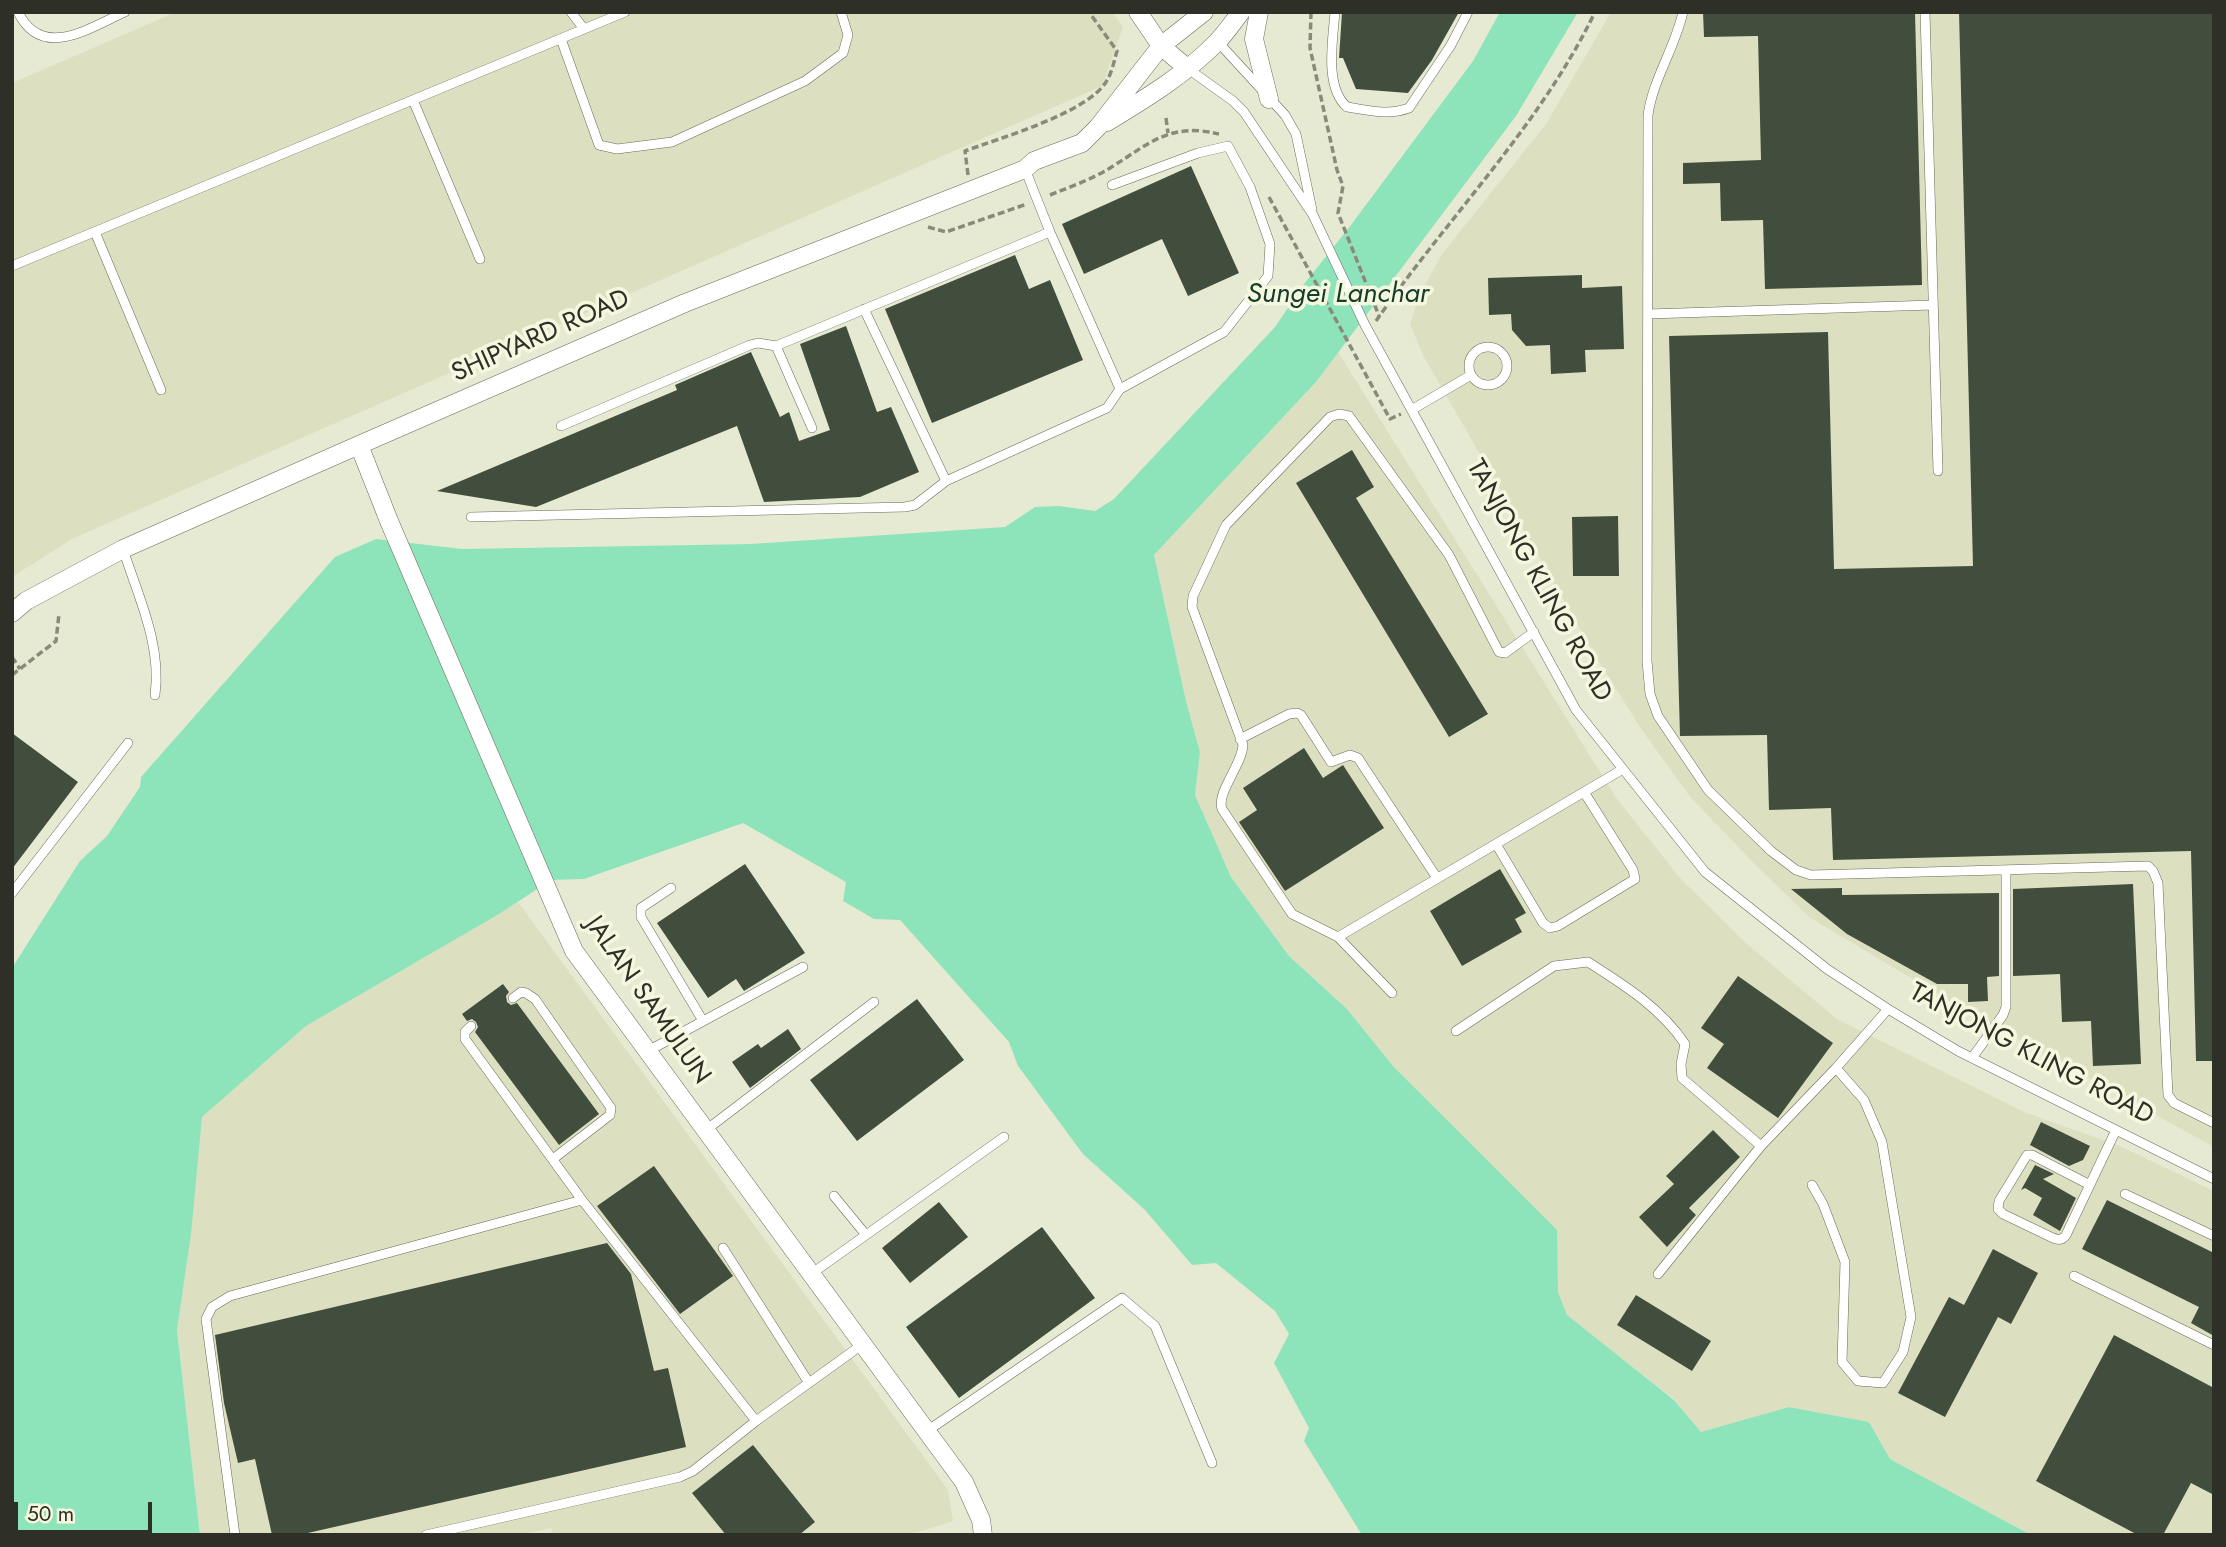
<!DOCTYPE html>
<style>
body{margin:0}
#map{position:relative;width:2226px;height:1547px;overflow:hidden;background:#e7ead2;font-family:Jost,sans-serif}
canvas{display:block}
.frame{position:absolute;inset:0;border:14px solid #2e2f26;pointer-events:none}
.scale{position:absolute;left:14px;top:1502px;width:138px;height:32px;box-sizing:border-box;border:4px solid #2e2f26;border-top:0;padding-left:9px;font-size:21px;line-height:24px;white-space:nowrap;color:#2e2f26;-webkit-text-stroke:5px #f5f7df;paint-order:stroke}
</style>
<div id="map">
<canvas width="2226" height="1547"></canvas>
<div class="frame"></div>
<div class="scale">50 m</div>
</div>
<script>
const ctx = document.querySelector('canvas').getContext('2d');
ctx.lineJoin = 'round';
function paint(path, color) { ctx.fillStyle = color; ctx.fill(path, 'evenodd'); }
function trace(path, color, width, dash) { ctx.strokeStyle = color; ctx.lineWidth = width; ctx.lineCap = dash ? 'butt' : 'round'; ctx.setLineDash(dash || []); ctx.stroke(path); }
function label(font, color, halo, rows, align = 'center') {
  ctx.font = font + ' Jost,sans-serif'; ctx.lineWidth = 7; ctx.setLineDash([]); ctx.textBaseline = 'middle'; ctx.strokeStyle = halo; ctx.fillStyle = color; for (const [text, x, y, turn = 0] of rows) {
    ctx.save(); ctx.translate(x, y); ctx.rotate((+turn || 0) * Math.PI / 180); ctx.textAlign = isNaN(turn) ? turn : align; if (halo) ctx.strokeText(text, 0, 0); ctx.fillText(text, 0, 0); ctx.restore();
  }
}
const built = new Path2D(`
 M176,12h937l10,15 -21,59 -1030,453 -60,38v-494z
 M1611,12h603v1135l-258,-142 -147,-88 -56,-55 -62,-64 -47,-65 -39,-61 -182,-317 -13,-31 10,-30 22,-40 104,-130z
 M1338,352l279,447 64,80 65,64 91,76 187,93 96,34 94,45v344h-183l-141,-76 -21,-37 -80,-15 -88,26 -27,-34 -108,-84 -8,-23 -2,-62 -163,-164 -46,-57 -58,-53 -58,-79 -36,-82 5,-43 -14,-51 -32,-146 162,-173z
 M518,902l430,588 5,31 -44,14h-356l-2,-7 -31,7h-320l-23,-205 25,-213 104,-91z`);
const water = new Path2D(`
 M1500,12h78l-62,104 -200,266 -162,173 32,146 14,51 -5,43 36,82 58,79 58,53 46,57 164,164 1,62 9,23 107,85 27,32 88,-25 80,15 21,37 141,76h-669l-58,-94 5,-13 -35,-65 15,-29 -14,-23 -59,-48 -24,2 -47,-55 -62,-56 -65,-88 -9,-24 -109,-122 -26,-1 -31,-18 3,-19 -103,-59 -159,56 -33,1 -52,34 -193,112 -104,91 -11,117 -14,96 23,205h-188v-567l68,-107 27,-25 33,-49 1,-10 194,-220 41,-18 86,10 289,-5 254,-17 30,-20 24,-1 36,5 19,-12 161,-172 29,-43 47,-59 122,-164z`);
const building = new Path2D(`
 M1342,12h117l-27,48 -24,33 -52,-4 -13,-31h-4z
 M1703,12h212l7,273 -157,4 -2,-69 -42,1 -1,-38 -37,1v-21l78,-3 -3,-124 -54,1z
 M1959,12h255v1049h-18l-5,-210 -358,9 -2,-52 -62,2 -2,-75 -87,1 -11,-400 159,-4 6,237 139,-3z
 M1191,166l48,107 -51,23 -26,-57 -78,35 -22,-50z
 M1015,255l14,34 21,-9 33,80 -151,63 -47,-114z
 M1582,275v13l40,-2 2,63 -39,1 1,22 -35,2 -1,-29 -24,1 -14,-16 -1,-16 -22,1 -1,-37z
 M846,326l31,86 14,-5 28,65 -59,25 -96,5 -27,-76 -201,81 -99,-16 240,-101 -2,-5 76,-33 29,65 9,-5 10,29 31,-11 -30,-86z
 M1352,450l22,37 -18,11 132,216 -39,23 -153,-254z
 M1618,516l1,60h-46l-1,-59z
 M12,733l66,49 -66,87z
 M1304,748l19,30 20,-13 41,63 -99,63 -46,-69 18,-12 -14,-22z
 M745,864l60,89 -61,38 -8,-12 -28,19 -51,-75z
 M1500,869l26,44 -11,6 7,13 -60,34 -32,-55z
 M2133,884l8,180 -48,2 -2,-45 -29,1 -2,-48 -47,2v-87z
 M1842,888v7l157,-2v83l-12,1 1,24 -20,1v-18h-31l-90,-50 -56,-45z
 M1738,976l95,67 -55,75 -71,-50 17,-24 -23,-16z
 M503,984l6,8 -3,4 1,6 4,3 6,-2 82,111 -40,31 -84,-113 3,-5 -2,-5 -4,-3 -5,2 -5,-7z
 M917,999l47,61 -107,81 -47,-61z
 M788,1029l13,20 -51,39 -18,-26 26,-18 3,4z
 M2041,1122l49,24 -7,14 -14,6 -39,-21z
 M1713,1130l27,27 -51,51 7,7 -29,32 -28,-30 35,-33 -8,-8z
 M2035,1165l19,9 -11,5 33,19 -16,33 -27,-16 9,-17 -17,-10 -4,2z
 M654,1166l79,110 -53,38 -83,-108z
 M2107,1200l107,53v83l-23,-13 8,-16 -117,-58z
 M939,1202l29,35 -58,46 -28,-35z
 M1042,1227l53,71 -136,100 -53,-71z
 M607,1243l24,31 23,97 14,-3 18,79 -387,88h-27l-17,-76 -17,4 -14,-60 -9,-68z
 M1993,1249l45,24 -27,51 -13,-7 -53,100 -47,-24 51,-96 15,8z
 M1636,1295l75,46 -19,30 -75,-46z
 M2114,1335l100,53v107l-23,-12 -28,52h-25l-102,-54z
 M753,1445l62,77 -16,13h-73l-34,-42z`);
const path = new Path2D(`
 M1311,12l-1,36 27,122 6,16 -5,27 41,103
 M1166,118l2,15
 M968,175l-3,-24c35,-13 122,-38 141,-69 6,-9 8,-21 11,-31l-28,-39
 M1050,195c20,-8 42,-16 60,-27 39,-24 59,-46 109,-34
 M1269,197l121,222 11,-5
 M928,227l18,5 81,-28
 M1376,321c71,-103 164,-195 219,-309
 M12,657l8,12
 M12,675l44,-34 3,-27`);
const lane = new Path2D(`
 M18,12c24,49 71,16 107,0
 M571,12l13,17
 M1335,12c-2,27 -11,75 12,95 21,3 41,9 62,1l42,-63 17,-33
 M1683,12c-8,36 -30,67 -35,103l-1,546 3,33 8,22 50,74 63,61 25,19 15,5 337,-9 5,5 5,12 10,212 6,8 40,20
 M1925,12l13,459
 M561,39l38,106 18,4 55,-7 133,-61 38,-28 5,-18 -7,-23
 M1218,42l67,73 11,19 16,76
 M1187,68l46,33 11,11 69,103 52,110 211,385 129,162 122,97 61,40 70,42 256,128
 M413,100l67,159
 M1025,169l25,63 70,157
 M95,232l66,158
 M12,266l613,-254
 M864,309l82,172
 M1648,314l285,-9
 M776,346l36,82
 M1469 366a19 19 0 1 1 38 0a19 19 0 1 1-38 0Z
 M1413,409l58,-34
 M561,426l189,-81 8,-2 18,3 274,-114
 M471,517l434,-10 10,-2 31,-24 161,-73 13,-19 104,-57 44,-56 2,-32 -20,-57 -22,-41 -30,7 -86,32
 M123,549c15,47 39,96 32,146
 M1240,739l49,-25 8,-1 4,2 30,47 19,-7 8,3 79,120
 M1496,844l47,79 7,5 8,-2 77,-47 -2,-9 -49,-78
 M671,888l-30,20v9l62,104
 M12,893l116,-150
 M1338,937l285,-168
 M1392,993l-54,-56 -46,-23 -70,-105c-6,-16 20,-44 21,-64l-51,-138 1,-11 33,-71 104,-108 9,-3 10,2 100,139 50,97 6,1 29,-21
 M513,998l8,-6 5,1 9,6 76,109 -1,7 -57,44
 M471,1026l-6,6v7l117,161 174,221
 M1456,1031l98,-65 34,-4c36,23 73,46 97,82l-4,20 1,14 79,68
 M648,1051l155,-84
 M1972,1058l31,-43 3,-8v-137
 M706,1130l168,-128
 M1812,1185l11,19 22,58 -3,100 16,19 25,2 20,-31 8,-35 -29,-175 -18,-42 -28,-32
 M2090,1185l-58,-30h-5l-28,46 -1,8 5,5 50,24c5,2 10,2 13,-3l50,-105
 M2125,1194l89,42
 M834,1196l32,39
 M723,1248l86,135
 M811,1274l193,-137
 M1658,1274l103,-128 75,-78 52,-59
 M2074,1276l140,69
 M927,1431l195,-133 33,28 57,137
 M235,1535l-29,-216 6,-12 18,-11 352,-96
 M426,1535l254,-58 13,-6 63,-50 107,-77`);
const street = new Path2D(`
 M1138,12l23,34 26,22
 M1259,12l-5,27 15,60
 M1107,122c38,-23 79,-48 110,-80 9,-9 16,-20 24,-30
 M359,445l30,76 185,430 390,531 17,38 2,15
 M12,613l14,-12 97,-52 236,-104 326,-142 340,-134 9,-8 48,-18 16,-16 63,-81 43,-34`);
const streetNames = [
 ["SHIPYARD ROAD",541,337,-24],
 ["TANJONG KLING ROAD",1538,581,61],
 ["JALAN SAMULUN",647,1001,55],
 ["TANJONG KLING ROAD",2031,1055,28]
];
const waterNames = [
 ["Sungei Lanchar",1338,295]
];
paint(built, '#dce0c0');
paint(water, '#8ee4ba');
paint(building, '#424e3d');
trace(lane, '#686a55', 10);
trace(street, '#686a55', 19);
trace(path, '#898b7a', 3.5, [7, 3.5]);
trace(lane, '#fff', 9);
trace(street, '#fff', 18);
label('26px', '#2e2f26', '#f5f7df', streetNames);
label('italic 28px', '#163c2b', '#f5f7df', waterNames);
</script>
